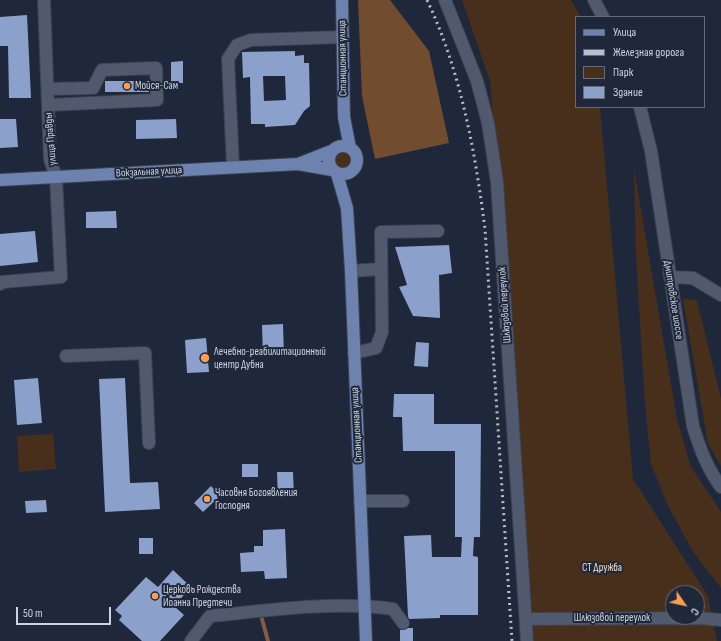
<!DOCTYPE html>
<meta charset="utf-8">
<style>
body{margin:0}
#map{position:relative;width:721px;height:641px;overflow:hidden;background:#1f283a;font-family:"Sofia Sans Condensed",sans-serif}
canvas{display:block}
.legend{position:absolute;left:575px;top:16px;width:130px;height:92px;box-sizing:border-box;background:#1f283a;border:1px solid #646c7c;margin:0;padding:5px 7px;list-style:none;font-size:12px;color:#ccd2de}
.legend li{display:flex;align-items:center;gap:8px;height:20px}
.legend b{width:20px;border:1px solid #646c7c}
.north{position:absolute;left:665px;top:585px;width:40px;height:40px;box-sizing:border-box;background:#1f283a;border:1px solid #646c7c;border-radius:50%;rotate:124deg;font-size:11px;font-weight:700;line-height:16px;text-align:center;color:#ccd2de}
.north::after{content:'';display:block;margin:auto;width:14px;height:18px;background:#fb9e50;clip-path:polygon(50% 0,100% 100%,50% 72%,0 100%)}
.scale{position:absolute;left:16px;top:607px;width:95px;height:18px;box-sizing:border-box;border:2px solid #ccd2de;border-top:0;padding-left:5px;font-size:12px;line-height:14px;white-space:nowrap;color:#ccd2de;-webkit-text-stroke:3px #1f283a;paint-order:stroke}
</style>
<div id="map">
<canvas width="721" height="641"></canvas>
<ul class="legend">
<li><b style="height:5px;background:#6d82af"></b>Улица</li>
<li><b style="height:5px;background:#b7bdca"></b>Железная дорога</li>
<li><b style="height:11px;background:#482f1b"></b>Парк</li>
<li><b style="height:11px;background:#8ba0cb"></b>Здание</li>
</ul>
<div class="north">С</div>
<div class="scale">50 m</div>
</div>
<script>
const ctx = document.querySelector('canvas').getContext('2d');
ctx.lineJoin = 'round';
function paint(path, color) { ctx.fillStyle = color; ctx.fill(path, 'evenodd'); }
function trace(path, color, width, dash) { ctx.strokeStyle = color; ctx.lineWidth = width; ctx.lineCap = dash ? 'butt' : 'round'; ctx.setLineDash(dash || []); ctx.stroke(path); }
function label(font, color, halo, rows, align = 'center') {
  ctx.font = font + ' "Sofia Sans Condensed",sans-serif'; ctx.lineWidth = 4; ctx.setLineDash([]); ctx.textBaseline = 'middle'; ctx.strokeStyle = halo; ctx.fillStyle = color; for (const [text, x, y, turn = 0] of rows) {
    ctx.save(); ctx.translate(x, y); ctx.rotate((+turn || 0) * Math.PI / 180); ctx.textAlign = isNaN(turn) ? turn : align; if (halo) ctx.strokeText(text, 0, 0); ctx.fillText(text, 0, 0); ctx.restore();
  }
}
const green = new Path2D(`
 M462,0h109l10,17h-5v90h24l33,372 75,117 9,45h-183l-44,-560zM673,593h24v24h-24z
 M335 161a8 8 0 1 1 16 0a8 8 0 1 1-16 0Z
 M634,169l43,250 14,48 30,45v76l-27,-35 -25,-45 -18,-44 -6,-60 -9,-148z
 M683,299l14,1 24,99v67l-13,-22z
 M53,434l3,35 -37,3 -2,-36z`);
const forest = new Path2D(`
 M358,0h32l39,51 20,92 -74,16 -13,-63z`);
const stream = new Path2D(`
 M262,619l6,22`);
const building = new Path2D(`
 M27,15l4,83h-22l-1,-52h-8v-29z
 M295,51v5l9,-1v8h5l1,43 -6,5 -9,14 -30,2v-3h-14l-1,-47 -7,1 -1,-26zM263,76h22l1,24 -22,1z
 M183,61v22h-12v-21z
 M105,81h44v11h-44z
 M0,119h16l2,28 -18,1z
 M176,119l1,19 -41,1v-19z
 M116,211l1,17h-31v-16z
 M35,231l3,31 -38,4v-32z
 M449,245l3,28 -13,2 1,43 -27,-2 -14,-29 8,-2 -12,-38z
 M283,324l1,32h-21l-1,-31z
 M206,338l3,34 -22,1 -2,-33z
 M416,342l13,1 -1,24 -14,-1z
 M38,378l4,45 -25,2 -3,-45z
 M125,378l5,105 28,-1 2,27 -55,3 -6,-133z
 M394,394h40v30h47l-1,113h-6l-1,19 5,1v58h-38v3l-31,1 -1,-3 -4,-80 27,-1 1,22h29l1,-20h-7v-86h-52l-1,-34h-9z
 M242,464h16v13h-16z
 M277,472h16l1,26h-16z
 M211,486l9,10 -17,16 -9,-9z
 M46,500l1,12 -21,1 -1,-12z
 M285,529l2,49 -22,1 -1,-8 -23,1 -1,-19 14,-1v-6h9v-16z
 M139,538h14v16h-14z
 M173,570l18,17 -17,19 10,9 -24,26h-18l-23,-21 3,-4 -7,-6 31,-33 12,10z
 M408,628h5v13h-13v-11z`);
const minor = new Path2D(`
 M445,0l32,81 11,42 9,59 30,459
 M594,0l9,17
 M48,89l45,-1 9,-18 54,-2 1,32 -109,5
 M640,107l11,44 42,275c7,23 14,42 28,61
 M233,167l-5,-108 9,-14 14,-5 92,-3
 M351,271l30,-2
 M670,277l23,1 28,17
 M0,284l2,-2 59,-5 -5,-99 -6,-19 -6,-159
 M354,353l22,-5 6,-16 -1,-100 57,-1
 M66,356l79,-3 4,90
 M360,501h43
 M526,619l172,-1 23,2
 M191,641l19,-25c61,-6 122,-15 183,-7l10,14`);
const major = new Path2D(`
 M342,0l2,117 6,31
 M329 160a14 14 0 1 1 28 0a14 14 0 1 1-28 0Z
 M298,164l33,-13
 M337,174l10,34 4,63 15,370
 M0,180l298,-16 34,6`);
const rail = new Path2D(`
 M427,0c34,72 48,151 58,229l27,412`);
const markers = [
 [127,86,4,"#fb9e50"],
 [205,358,5,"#fb9e50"],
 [207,499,4,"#fb9e50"],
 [155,596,4,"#fb9e50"]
];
const streetNames = [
 ["Станционная улица",343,58,-91],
 ["улица Правды",51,139,-95],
 ["Вокзальная улица",149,172,-3],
 ["Дмитровское шоссе",673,300,81],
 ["Шлюзовой переулок",505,305,-94],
 ["Станционная улица",357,425,-93],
 ["Шлюзовой переулок",612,618]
];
const poiNames = [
 ["Мойся-Сам",135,86],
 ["Лечебно-реабилитационный",214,352],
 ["центр Дубна",214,365],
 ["Часовня Богоявления",215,493],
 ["Господня",215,506],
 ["Церковь Рождества",163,590],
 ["Иоанна Предтечи",163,603]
];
const parkNames = [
 ["СТ Дружба",602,568]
];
paint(green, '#482f1b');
paint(forest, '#724c2e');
trace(stream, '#835d3e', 4);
paint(building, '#8ba0cb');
trace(minor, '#3c4251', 14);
trace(major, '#3c4251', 14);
trace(minor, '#50596e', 12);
trace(major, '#6d82af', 12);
trace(rail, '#b7bdca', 3, [2, 4]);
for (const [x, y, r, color] of markers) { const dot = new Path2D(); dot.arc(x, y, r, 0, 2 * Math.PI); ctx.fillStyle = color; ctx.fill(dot); trace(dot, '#1f283a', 1.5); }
label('11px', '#ccd2de', '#1f283a', streetNames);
label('11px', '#ccd2de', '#1f283a', poiNames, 'left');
label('11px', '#f7ddc9', '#1f283a', parkNames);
</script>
